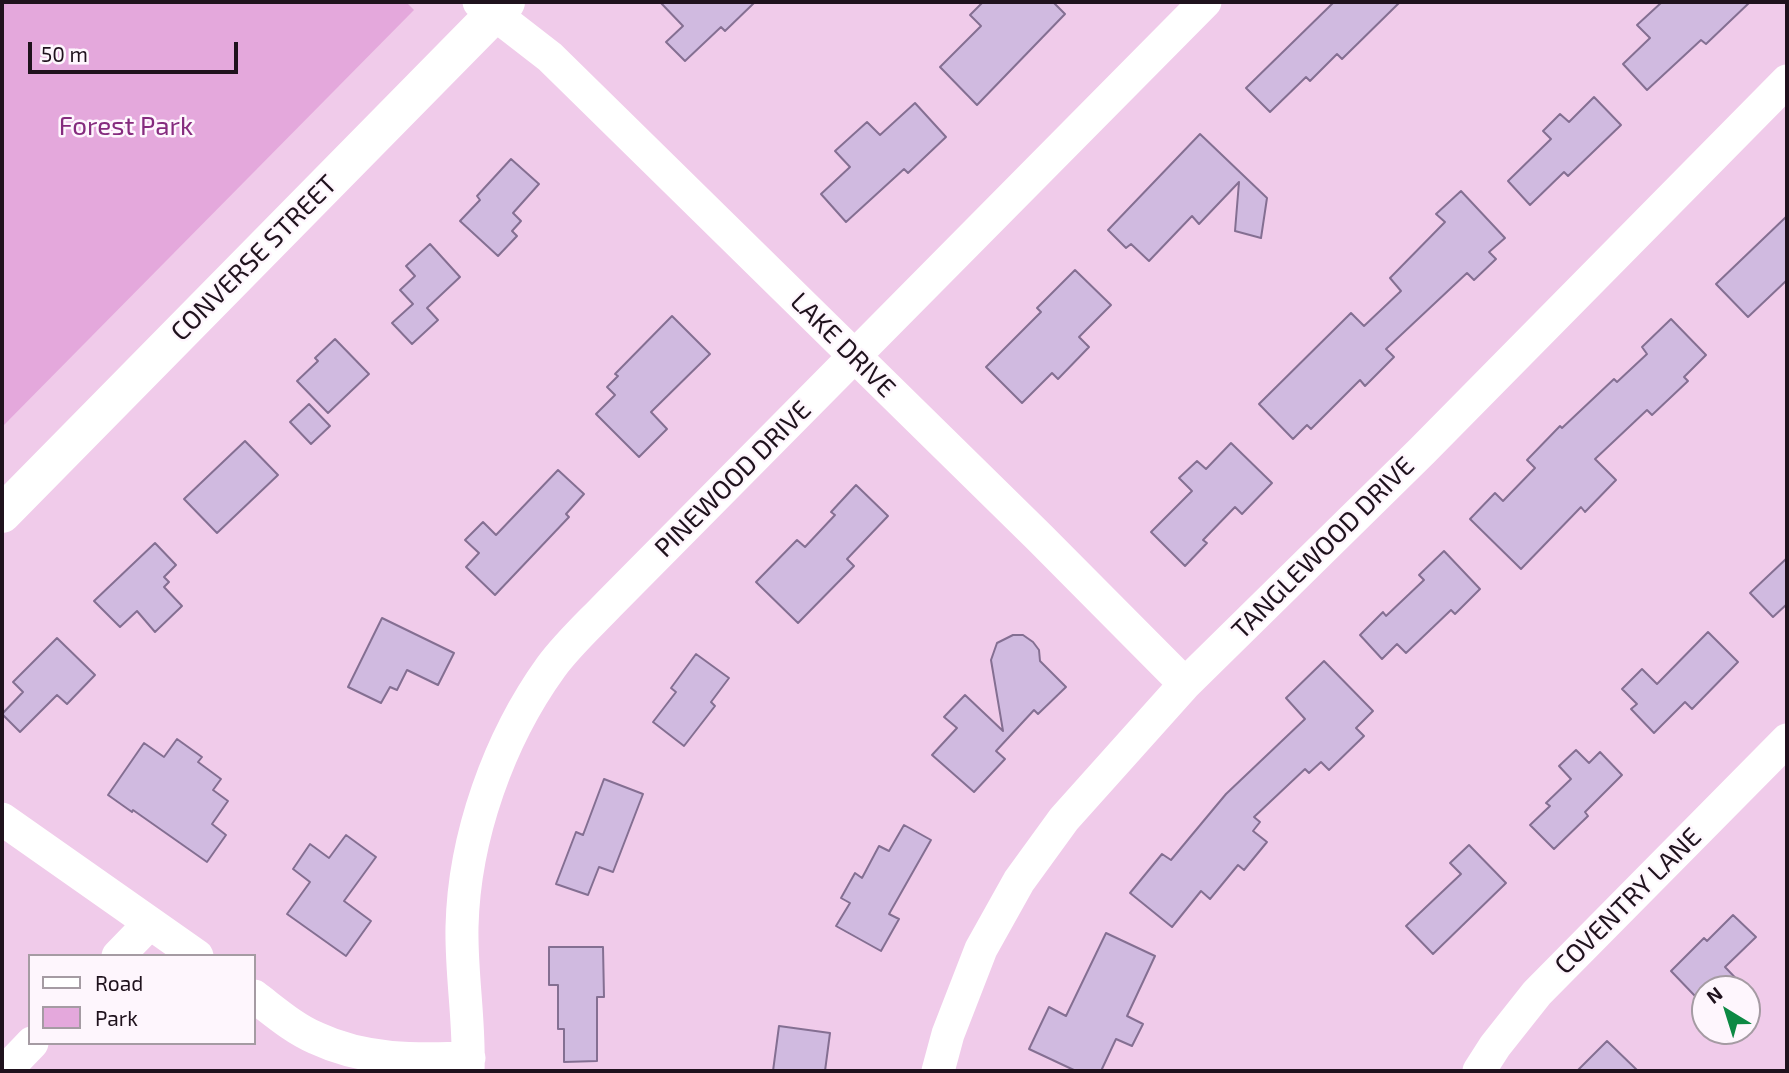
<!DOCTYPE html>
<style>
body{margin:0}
#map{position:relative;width:1789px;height:1073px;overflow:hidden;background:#f0cbea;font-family:"Exo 2",sans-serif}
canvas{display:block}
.frame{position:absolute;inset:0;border:4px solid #1f121d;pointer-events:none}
.legend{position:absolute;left:28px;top:954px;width:228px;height:91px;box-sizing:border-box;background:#fef6fd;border:2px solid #a59ba3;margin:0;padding:9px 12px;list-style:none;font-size:21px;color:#1f121d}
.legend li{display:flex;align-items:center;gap:14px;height:35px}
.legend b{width:35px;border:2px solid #a59ba3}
.north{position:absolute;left:1691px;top:975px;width:70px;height:70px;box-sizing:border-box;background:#fef6fd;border:2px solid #a59ba3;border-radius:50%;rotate:322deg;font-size:19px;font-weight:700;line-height:28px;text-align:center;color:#1f121d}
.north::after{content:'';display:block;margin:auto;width:24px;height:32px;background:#0d8944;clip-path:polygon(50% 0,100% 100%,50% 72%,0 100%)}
.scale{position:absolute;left:28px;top:42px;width:210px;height:32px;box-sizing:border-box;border:4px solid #1f121d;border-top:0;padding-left:9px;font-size:21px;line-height:24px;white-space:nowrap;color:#1f121d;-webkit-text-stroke:5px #fef6fd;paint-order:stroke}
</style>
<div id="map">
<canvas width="1789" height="1073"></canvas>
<div class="frame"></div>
<ul class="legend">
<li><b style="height:9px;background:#fff"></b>Road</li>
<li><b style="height:19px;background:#e4a8dc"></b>Park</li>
</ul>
<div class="north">N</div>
<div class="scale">50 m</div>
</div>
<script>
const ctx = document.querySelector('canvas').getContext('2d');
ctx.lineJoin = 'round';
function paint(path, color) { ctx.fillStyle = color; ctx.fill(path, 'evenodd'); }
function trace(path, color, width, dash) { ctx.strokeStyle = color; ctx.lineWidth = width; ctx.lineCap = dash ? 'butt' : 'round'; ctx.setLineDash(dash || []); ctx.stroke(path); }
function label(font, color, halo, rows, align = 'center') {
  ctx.font = font + ' "Exo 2",sans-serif'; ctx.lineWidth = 5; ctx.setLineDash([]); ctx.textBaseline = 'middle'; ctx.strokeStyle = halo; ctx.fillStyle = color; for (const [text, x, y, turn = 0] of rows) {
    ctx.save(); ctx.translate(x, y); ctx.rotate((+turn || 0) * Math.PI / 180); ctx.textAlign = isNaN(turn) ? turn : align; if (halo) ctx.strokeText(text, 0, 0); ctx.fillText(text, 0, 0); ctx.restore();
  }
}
const green = new Path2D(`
 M2,2h404l8,8 -412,417z`);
const building = new Path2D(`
 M660,2h95l-30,29 -4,-4 -36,34 -19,-19 17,-16z
 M983,2h70l12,12 -88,91 -37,-38 41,-41 -11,-11z
 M1334,2h66l-58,57 -5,-5 -27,27 -4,-4 -36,35 -24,-24z
 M1662,2h88l-44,42 -5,-4 -54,50 -24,-26 27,-26 -13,-13z
 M1594,97l27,28 -53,51 -4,-4 -34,33 -22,-24 43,-42 -8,-8 17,-17 9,8z
 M915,103l31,34 -38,36 -4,-4 -58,53 -25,-28 29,-27 -15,-16 32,-29 13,13z
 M1200,134l67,64 -6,40 -26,-7 4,-49 -40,42 -7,-8 -43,45 -18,-17 -5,4 -18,-18z
 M511,159l28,25 -26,29 8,8 -9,10 5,5 -19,20 -38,-35 20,-21 -3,-4z
 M1461,191l44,47 -16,14 7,7 -22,21 -7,-7 -81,76 8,8 -29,29 -5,-6 -49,49 -4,-4 -14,14 -34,-35 92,-91 13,13 37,-35 -11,-13 55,-56 -9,-8z
 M1787,216v64l-39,37 -32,-33z
 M430,244l30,33 -33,31 11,12 -26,24 -20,-21 21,-19 -13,-14 15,-14 -9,-10z
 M1075,270l36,35 -32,32 10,10 -31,32 -6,-6 -30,30 -36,-36 55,-55 -4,-4z
 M672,316l38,38 -59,58 16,17 -28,28 -43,-43 19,-19 -8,-8 11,-11 -3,-2z
 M1671,319l35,36 -22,22 4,4 -36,34 -5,-5 -52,49 21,21 -31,32 -4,-5 -60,62 -51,-50 25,-26 8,8 32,-33 -8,-8 33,-34 2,2 52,-49 3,3 30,-28 -5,-7z
 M335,339l34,35 -41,39 -31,-32 21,-20 -3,-3z
 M309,404l21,22 -19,18 -21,-22z
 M245,441l33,34 -61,58 -33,-34z
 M1231,443l41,40 -30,31 -7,-7 -32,33 4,3 -22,23 -34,-34 41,-41 -13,-13 18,-17 9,8z
 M558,470l26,24 -18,20 3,3 -74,78 -29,-28 13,-14 -14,-13 18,-18 13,13z
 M856,485l32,31 -41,43 7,7 -56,57 -42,-41 41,-42 8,7 30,-32 -4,-3z
 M155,543l21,22 -12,12 5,5 -5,5 18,19 -27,26 -18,-21 -17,16 -26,-26z
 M1444,551l36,38 -25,25 -4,-4 -45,43 -9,-9 -15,15 -22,-24 23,-23 3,4 38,-36 -5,-5z
 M1787,558v46l-14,13 -23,-24z
 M382,618l72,35 -16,32 -31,-15 -10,20 -7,-3 -9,16 -33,-16z
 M1708,632l30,30 -46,47 -7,-7 -31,31 -23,-24 6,-5 -15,-15 20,-20 15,15z
 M1013,635h10l10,7 6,8 1,11 26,26 -28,27 -4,-4 -38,41 9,8 -31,33 -42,-37 25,-27 -13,-11 21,-22 38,36 -12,-71 6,-17z
 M57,638l38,37 -28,29 -10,-9 -37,37 -18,-18 21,-22 -10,-10z
 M696,654l33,24 -18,24 4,4 -31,40 -31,-24 23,-30 -5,-4z
 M1324,661l49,50 -17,17 8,8 -35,34 -8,-8 -12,11 -4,-4 -51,48 6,5 -7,9 14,11 -23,28 -6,-5 -28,34 -9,-8 -29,36 -42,-34 32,-39 9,6 55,-66 79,-75 -19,-21z
 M177,739l25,18 -4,5 23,17 -8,11 15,11 -16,23 14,11 -19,27 -74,-52 -1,2 -24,-17 36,-52 20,14z
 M1576,750l13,13 11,-11 22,23 -37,37 3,4 -34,33 -24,-24 20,-19 -4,-3 25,-24 -12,-13z
 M604,779l39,15 -30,78 -14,-5 -11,28 -32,-11 20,-52 7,3z
 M904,825l27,15 -42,74 10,5 -18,32 -45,-25 14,-23 -9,-5 14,-25 7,5 17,-32 10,5z
 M346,835l30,22 -32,44 27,20 -25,35 -59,-42 23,-32 -17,-13 17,-25 19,14z
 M1469,845l37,38 -73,71 -27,-28 55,-52 -11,-11z
 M1733,915l23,22 -31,30 21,22h-44l-7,7 -24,-25 33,-33 3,3z
 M1106,933l49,23 -28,60 16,8 -11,22 -16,-7 -15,32h-25l-47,-22 20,-42 17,9z
 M549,947h54l1,50h-7v64l-33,1v-33h-6v-44h-9z
 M779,1026l51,7 -5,38h-52z
 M1607,1041l31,30h-61z`);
const minor = new Path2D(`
 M479,2l71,55 489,480 146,147
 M2,819l195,137
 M118,956l32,-33
 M254,996c20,15 39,32 62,42 49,23 100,22 153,20
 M5,1071l27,-28
 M468,1071c2,-48 -7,-96 -6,-144 2,-90 37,-188 89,-260 17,-23 39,-43 58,-63l596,-602
 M938,1071l10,-37 33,-85 38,-68 45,-62 121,-135 237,-233 365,-370
 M1479,1071l16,-25 42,-53 250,-253`);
const secondary = new Path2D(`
 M2,514l504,-512`);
const parkNames = [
 ["Forest Park",126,126]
];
const streetNames = [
 ["CONVERSE STREET",254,258,-45],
 ["LAKE DRIVE",843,345,45],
 ["PINEWOOD DRIVE",733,479,-45],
 ["TANGLEWOOD DRIVE",1323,548,-45],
 ["COVENTRY LANE",1628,901,-45]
];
paint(green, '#e4a8dc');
paint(building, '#d0bae0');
trace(building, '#846f92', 2);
trace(minor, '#fff', 33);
trace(secondary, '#fff', 38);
label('26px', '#852b7e', '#fef6fd', parkNames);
label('26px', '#1f121d', '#fef6fd', streetNames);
</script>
